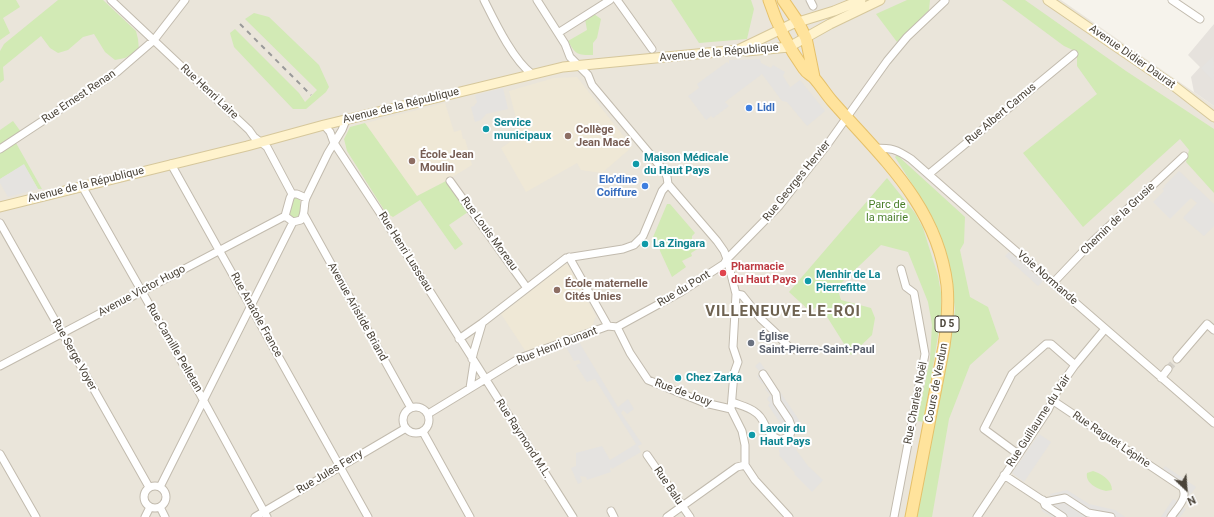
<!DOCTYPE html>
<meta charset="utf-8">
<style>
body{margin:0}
#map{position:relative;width:1214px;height:517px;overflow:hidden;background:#f6f3ec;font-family:Roboto,sans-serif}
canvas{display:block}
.north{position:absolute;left:1166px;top:469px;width:40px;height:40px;-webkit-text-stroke:3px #fff;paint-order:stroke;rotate:155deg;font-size:11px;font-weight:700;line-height:16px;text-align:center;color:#4b4439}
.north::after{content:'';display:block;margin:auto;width:14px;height:18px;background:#4b4439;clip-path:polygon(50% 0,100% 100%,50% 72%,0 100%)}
</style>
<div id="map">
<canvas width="1214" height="517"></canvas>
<div class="north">N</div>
</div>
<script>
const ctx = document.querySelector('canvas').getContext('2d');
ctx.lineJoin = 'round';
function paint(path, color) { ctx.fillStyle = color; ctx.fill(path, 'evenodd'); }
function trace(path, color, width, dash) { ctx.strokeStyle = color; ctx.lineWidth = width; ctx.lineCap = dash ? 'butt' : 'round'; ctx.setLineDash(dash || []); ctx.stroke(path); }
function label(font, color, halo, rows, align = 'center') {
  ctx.font = font + ' Roboto,sans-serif'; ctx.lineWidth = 4; ctx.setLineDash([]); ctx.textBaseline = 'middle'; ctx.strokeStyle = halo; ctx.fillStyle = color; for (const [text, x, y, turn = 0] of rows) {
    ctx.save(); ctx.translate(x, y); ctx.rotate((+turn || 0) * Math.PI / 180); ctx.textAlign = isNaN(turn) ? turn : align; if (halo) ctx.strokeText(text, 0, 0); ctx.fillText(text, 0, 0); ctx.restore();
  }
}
const residential = new Path2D(`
 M0,0h1061l153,106v411h-1214z`);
const industrial = new Path2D(`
 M1214,24v82l-20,-14 -3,-15 9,-10 -12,-12z`);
const education = new Path2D(`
 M577,77l55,70 -30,26 -21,-3 -4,-7 -51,29 -25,-44 9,-6 7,-11 1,-5 -9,-35 45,-13z
 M445,103l9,29 7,-2 2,9h2l7,26 -26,16 -29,15 -18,17 -8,5 -2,-4 -3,-1 -39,-62 -3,-12 6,-12z
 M565,264l3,1 28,51 -4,11 -66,25 -25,-38z`);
const green = new Path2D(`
 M0,0h16l4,7 -17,11 7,15 -10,7z
 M58,0h45l33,31 2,8 1,11 -14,8 -10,2 -10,-8 -11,-18 -11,3 -15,13 -10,3 -8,-5 -9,-12 -38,31 1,13 -4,3v-32l4,-7z
 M671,0h80l3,9 -7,30 -48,4z
 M907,0h23l-1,10 -32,32 -21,-28z
 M1002,0h23l101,71 88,58v64l-28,-31 3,-12 -9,-11 -97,88 -60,-74 74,-59 -20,-28v-14l-13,-6z
 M254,13l15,4 50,48 10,22 -3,5 -20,17h-13l-59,-62 -4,-14 5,-4 64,64 6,9 12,-12 -72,-71z
 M594,14l7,5 -4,19 -4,5v12c-16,0 -17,0 -25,-14l19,-11 -2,-11z
 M13,121l8,11 -21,14v-16z
 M365,123l52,73 29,-15 22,31 -19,13 14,19 -8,6 -35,-50 -27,17 -7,-4 -39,-62 -3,-12 6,-12z
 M16,143l26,46h-4l-14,-24 -24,14v-26z
 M897,155l68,62 -1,26 -4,7 10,47 18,10 11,32 -29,26 -21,54 -17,98h-16l33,-165 6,-42 -4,-33 -9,-36 -13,-30 -34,-54z
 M887,178l28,35 8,15 15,48 3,17v24l-17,105 -7,-1 13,-62 2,-34 -4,-23 -20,-50 -27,-7 -44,42 4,13 30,8 4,10 -3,17 -21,20 -32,-51 -8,8 -22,-20z
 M295,197l4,1 1,2 1,15 -4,3 -7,-2 -2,-3 5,-15z
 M667,204h3l25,29 -3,3v4l7,8 -8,5 1,3 -10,5 4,6 -14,10 -12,-26 -1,-7 -5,1 -3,-3z
 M1093,471c9,3 19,9 19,19l-6,1c-9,-2 -21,-8 -19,-18z`);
const parking = new Path2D(`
 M1213,56l1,24 -1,1 -12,-13z
 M760,59l1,4 10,5 2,-3 12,7 -2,4 7,11 -2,2 12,-9 25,31 -18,15 -20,-24 -5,-1 -20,-27 -37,28 4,4 -16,12 -2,-2 -5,4 -18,-24 11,-8 -2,-4 30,-22 2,2v-4z
 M503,88l5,21 -22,5 -5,6 -6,2 -4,-15 3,-1 3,-4 -2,-7z
 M24,164l14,25 -30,8 -8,-14v-4z
 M1179,171l35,33v22l-10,10 -21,-18 14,-15 -6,-5 -21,21 -17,-17 11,-11 -2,-2 3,-2 -1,-1z
 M1009,252l34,29 -5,5 -33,-30z
 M579,342l39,65 10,-8 6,10 -7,5 -4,-4 -2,3 21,31 -4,2 3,6 -29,17 -1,-2 -1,2 1,3 -24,8 -1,-3 -6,-1 2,6 -4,2 -7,-16 5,-2v-13l26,-7 8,14 26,-16 -41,-65 -8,3 -11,-17 5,-2 -2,-3 -5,1 -8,-14z
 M760,362l41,61 -5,3 -7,1 -4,3 -17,-25 2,-2 -3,-4 3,-4 -5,-6 3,-3 -3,-3 -3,1 -5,-8 4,-3 -6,-7z
 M1039,434l12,8 -27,40 -12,-9z
 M789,440l19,26 15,14 -11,12 -18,-18 1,-1 -16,-18 1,-2 -1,-1v-7z
 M1165,466l31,21 -14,19 4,3 -6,8h-19l12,-18 5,3 9,-15 -25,-17z
 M1067,490l22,14 26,6 10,7h-73l-10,-6 -2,-10 11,-3 -1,-4z`);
const minorTunnel = new Path2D(`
 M1168,369l9,-10`);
const minor = new Path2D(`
 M111,0l138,130 5,7 13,10 25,47
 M484,0c11,22 29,60 48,74
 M537,0l28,44 5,13 18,18 4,10 73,87 2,5 1,7 49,57 7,10 3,8 9,35 -3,53 5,15 -4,11 -3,36 11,22 3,14v20l10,15 34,37
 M617,0l35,49
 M810,0l3,6
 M1172,0l28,19
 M558,33l52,-33
 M324,125l6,7 4,11 52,79 187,295
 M874,148c18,0 22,1 37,11l84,74 219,190
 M0,149l117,-77 37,-32 31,-40
 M171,164l197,353
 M929,174l145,-120
 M450,181l77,107
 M82,186l118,208 67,123
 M292,194h5l9,4c-3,8 0,14 -5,22l-8,2 -8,-6 5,-18z
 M306,198l22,-45 14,-23 4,-10
 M304,215l107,193
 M0,223l149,264
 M569,257l39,69
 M1053,283l38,-40 93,-87
 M736,294l6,1 19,24 16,15
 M617,327l64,-35 43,-28 3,-5 52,-53 48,-61 60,-84 20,-24 38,-36
 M617,327l13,26 18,27 57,23 26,6
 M459,339l23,-16 84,-65 57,-9 11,-4 9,-9 19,-45 6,-7
 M781,339l8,8 7,3
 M472,359l2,-8 8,-27
 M1177,359l30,-35 7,6
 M0,366l285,-150
 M1161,378l7,-9
 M470,388l4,-26
 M1052,400l130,87c7,10 -5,21 -11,30
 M732,402c7,3 17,5 23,10 13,8 8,24 27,28l8,-5 2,-7 -3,-8 -12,-18 -1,-8 -13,-20
 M403 420a13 13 0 1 1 26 0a13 13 0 1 1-26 0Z
 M428,414l92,-56 88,-32 9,1
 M423,432l47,85
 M0,454l36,63
 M1018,454l-34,-25 28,-55 34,-30h5l24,21
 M647,455l43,62
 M1004,475l41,27 20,-4 23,15 23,4
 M144 497a11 11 0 1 1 22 0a11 11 0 1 1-22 0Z
 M160,487l133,-265
 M1043,500l2,5 18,12
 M160,507l5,10
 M611,511l3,6
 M145,517l5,-10
 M255,517l151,-89
 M667,517l70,-50 8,-2
 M894,517l31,-163 -11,-61 -8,-6 -5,-18
 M977,517l71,-107 10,-21 17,-24 30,-36`);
const secondary = new Path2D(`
 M1048,0l126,86 40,31
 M740,49l52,-25 42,-13 27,-11
 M0,207l247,-61 77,-21 239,-58 175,-17 9,1 42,-4 41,-23 50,-24`);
const primary = new Path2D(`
 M769,0c8,25 20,48 35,69 3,5 8,6 11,10 6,7 11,15 17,22 50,57 105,104 115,184 2,20 0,40 -3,61l-33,171
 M783,0l15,22 8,16 8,39`);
const rail = new Path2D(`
 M240,24l71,71`);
const markers = [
 [749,108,4,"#3f7fe0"],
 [486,129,4,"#0f9aa8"],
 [568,136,4,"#8d6e63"],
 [412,161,4,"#8d6e63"],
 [636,164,4,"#0f9aa8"],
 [645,186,4,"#3f7fe0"],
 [645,244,4,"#0f9aa8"],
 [723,273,4,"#e0444e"],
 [808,281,4,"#0f9aa8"],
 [557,290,4,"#8d6e63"],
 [751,343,4,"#6b7280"],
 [678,378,4,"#0f9aa8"],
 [752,435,4,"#0f9aa8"]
];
const shields = [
 [947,324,24]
];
const shieldNames = [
 ["D 5",947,324]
];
const streetNames = [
 ["Avenue de la République",719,53,-5],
 ["Avenue Didier Daurat",1132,57,35],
 ["Rue Henri Laire",209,92,43],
 ["Rue Ernest Renan",79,97,-34],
 ["Avenue de la République",401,106,-14],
 ["Rue Albert Camus",1001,114,-40],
 ["Rue Georges Hervier",797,181,-51],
 ["Avenue de la République",86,185,-14],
 ["Chemin de la Grusie",1118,219,-44],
 ["Rue Louis Moreau",489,234,54],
 ["Rue Henri Lusseau",405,252,58],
 ["Voie Normande",1047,278,41],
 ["Rue du Pont",684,289,-31],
 ["Avenue Victor Hugo",142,291,-28],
 ["Avenue Aristide Briand",357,312,61],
 ["Rue Anatole France",256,315,61],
 ["Rue Henri Dunant",557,346,-21],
 ["Rue Camille Pelletan",174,348,60],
 ["Rue Serge Voyer",74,355,61],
 ["Cours de Verdun",937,383,-79],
 ["Rue de Jouy",683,393,20],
 ["Rue Charles Noël",916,403,-79],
 ["Rue Guillaume du Vair",1039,421,-57],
 ["Rue Raymond M.L.",523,439,57],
 ["Rue Raguet Lépine",1111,440,34],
 ["Rue Jules Ferry",330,472,-31],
 ["Rue Balu",668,486,56]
];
const shopNames = [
 ["Lidl",757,108],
 ["Elo’dine",637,180,"right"],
 ["Coiffure",637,193,"right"]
];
const cultureNames = [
 ["Service",494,123],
 ["municipaux",494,136],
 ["Maison Médicale",644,158],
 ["du Haut Pays",644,171],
 ["La Zingara",653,244],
 ["Menhir de La",816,275],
 ["Pierrefitte",816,288],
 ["Chez Zarka",686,378],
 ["Lavoir du",760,429],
 ["Haut Pays",760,442]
];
const educationNames = [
 ["Collège",576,130],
 ["Jean Macé",576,143],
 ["École Jean",420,155],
 ["Moulin",420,168],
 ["École maternelle",565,284],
 ["Cités Unies",565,297]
];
const parkNames = [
 ["Parc de",887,205],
 ["la mairie",887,218]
];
const healthNames = [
 ["Pharmacie",731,267],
 ["du Haut Pays",731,280]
];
const worshipNames = [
 ["Église",759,337],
 ["Saint-Pierre-Saint-Paul",759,350]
];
const districtNames = [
 ["VILLENEUVE-LE-ROI",783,312]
];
paint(residential, '#eae5da');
paint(industrial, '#e6e2dd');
paint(education, '#efe8d6');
paint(green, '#d2eab5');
paint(parking, '#e5e3e0');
trace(minorTunnel, '#d4d0c8', 7, [7, 3.5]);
trace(minor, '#c2bbae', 9);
trace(secondary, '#d6c79b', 11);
trace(primary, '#e6c16a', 13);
trace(minor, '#fff', 7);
trace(secondary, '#fff3cd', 9);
trace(primary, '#ffe39c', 11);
trace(rail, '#9a9a9a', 2, [5, 5]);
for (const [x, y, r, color] of markers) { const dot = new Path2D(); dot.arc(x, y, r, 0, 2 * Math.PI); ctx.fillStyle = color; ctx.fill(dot); trace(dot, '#fff', 1.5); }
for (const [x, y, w] of shields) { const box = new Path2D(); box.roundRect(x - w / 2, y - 8, w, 16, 3); ctx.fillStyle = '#fff'; ctx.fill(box); trace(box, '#4b4439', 1); }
label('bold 10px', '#4b4439', null, shieldNames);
label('11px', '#4b4439', '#fff', streetNames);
label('bold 11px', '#366cbe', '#fff', shopNames, 'left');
label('bold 11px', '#0d838f', '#fff', cultureNames, 'left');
label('bold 11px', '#785e54', '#fff', educationNames, 'left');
label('11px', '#4a7f2a', '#fff', parkNames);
label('bold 11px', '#be3a42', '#fff', healthNames, 'left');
label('bold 11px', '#5b616d', '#fff', worshipNames, 'left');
ctx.letterSpacing = '1px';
label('bold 15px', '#6e6250', '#fff', districtNames);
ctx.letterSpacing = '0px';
</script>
